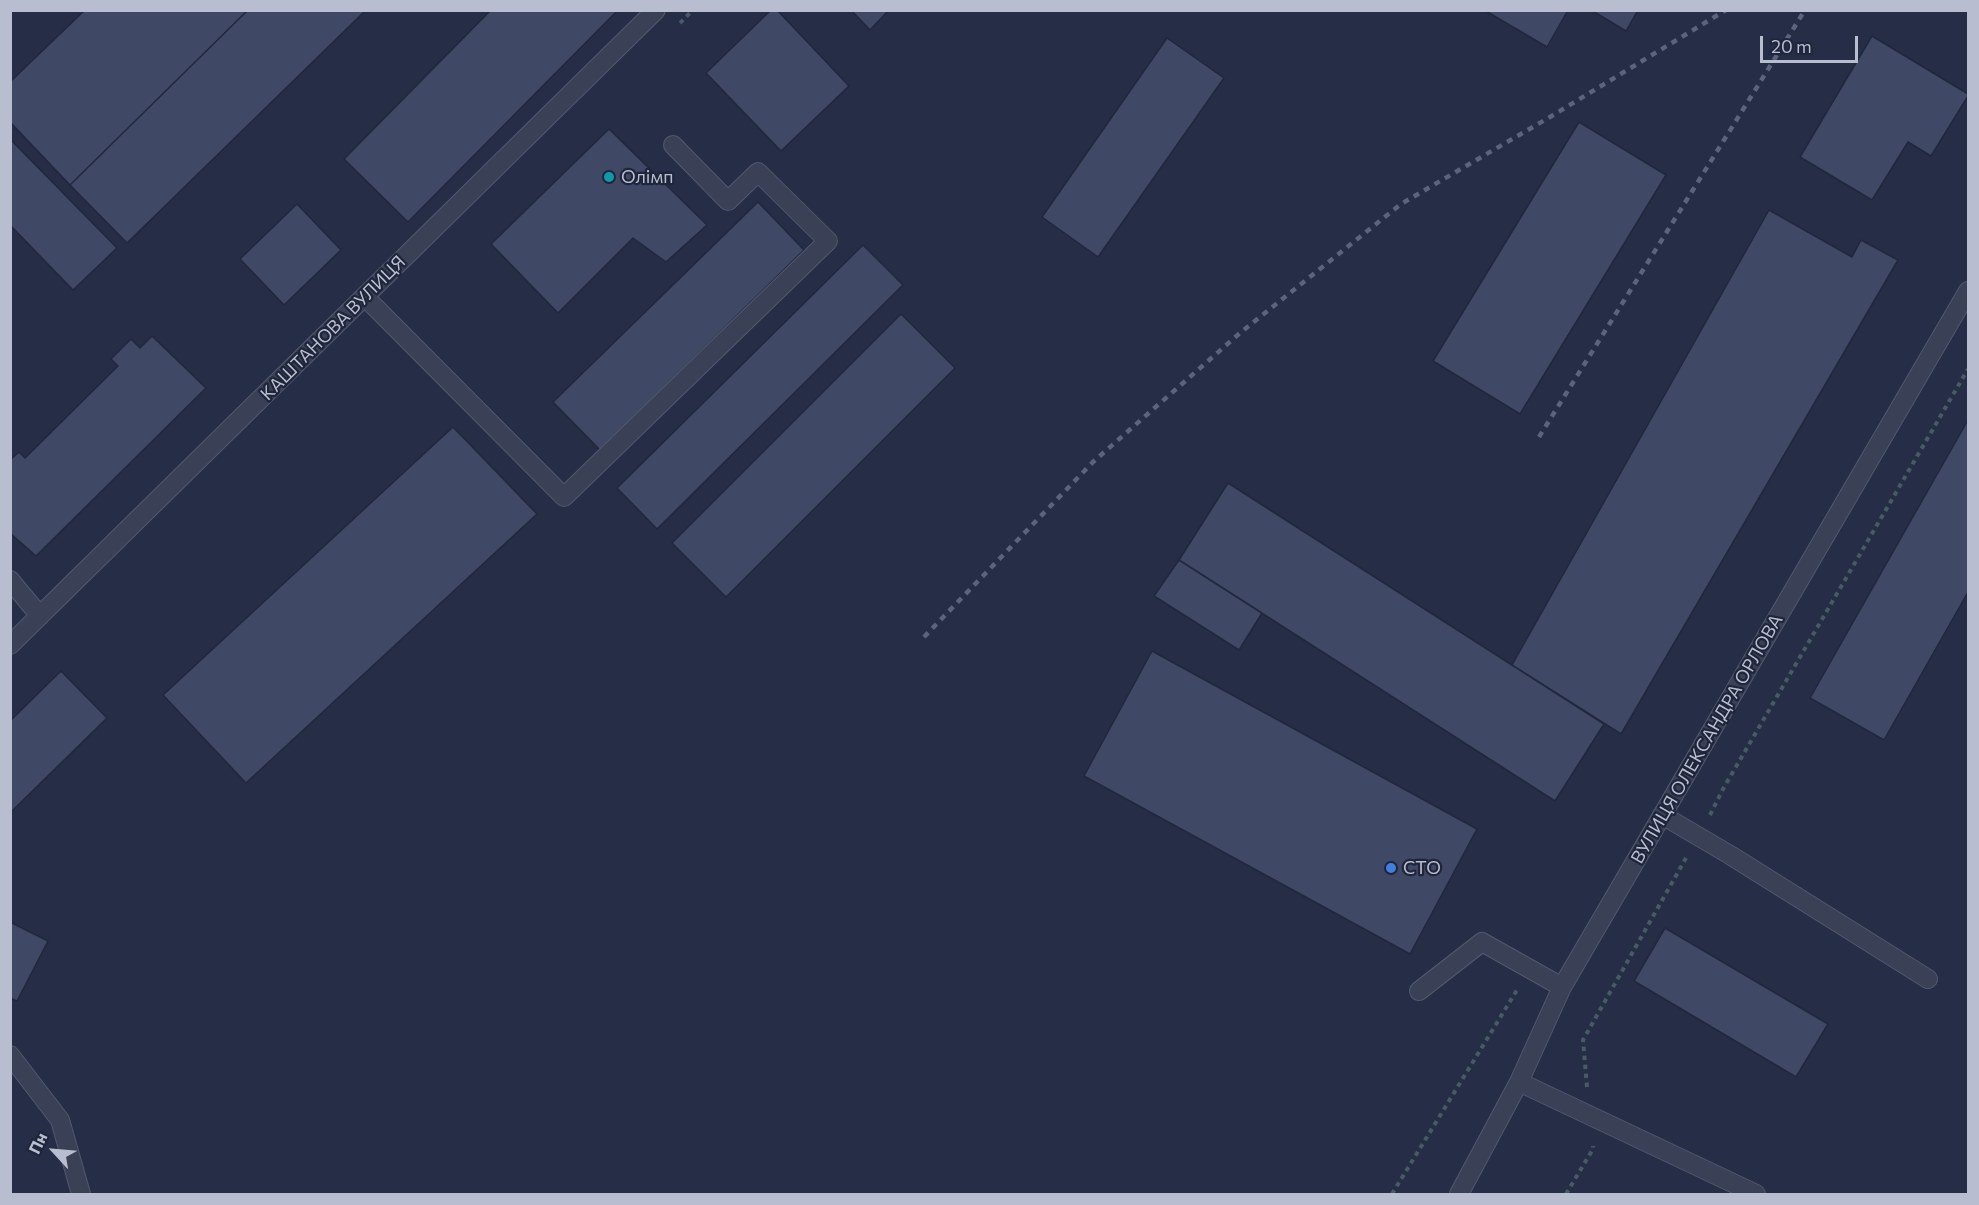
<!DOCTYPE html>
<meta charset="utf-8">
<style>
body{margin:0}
#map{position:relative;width:1979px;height:1205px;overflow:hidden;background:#252d47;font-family:Commissioner,sans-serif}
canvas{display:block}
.frame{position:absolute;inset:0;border:12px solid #b8bdcf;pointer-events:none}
.north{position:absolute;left:24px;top:1121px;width:60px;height:60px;-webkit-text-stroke:4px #1f253b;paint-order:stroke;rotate:296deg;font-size:16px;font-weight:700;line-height:24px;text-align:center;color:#b8bdcf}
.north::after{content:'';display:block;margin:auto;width:21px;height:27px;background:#b8bdcf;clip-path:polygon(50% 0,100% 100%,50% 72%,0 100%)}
.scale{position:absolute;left:1760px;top:36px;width:98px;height:27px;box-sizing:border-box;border:3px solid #b8bdcf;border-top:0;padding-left:8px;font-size:18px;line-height:21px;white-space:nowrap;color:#b8bdcf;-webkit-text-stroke:4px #1f253b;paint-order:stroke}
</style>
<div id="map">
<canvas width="1979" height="1205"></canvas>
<div class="frame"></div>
<div class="north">Пн</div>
<div class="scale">20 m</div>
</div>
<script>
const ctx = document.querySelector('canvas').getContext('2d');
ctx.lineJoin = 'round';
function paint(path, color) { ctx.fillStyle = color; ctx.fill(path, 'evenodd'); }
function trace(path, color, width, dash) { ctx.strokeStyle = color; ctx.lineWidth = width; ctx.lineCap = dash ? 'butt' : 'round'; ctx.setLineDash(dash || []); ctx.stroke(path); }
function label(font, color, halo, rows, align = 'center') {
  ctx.font = font + ' Commissioner,sans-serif'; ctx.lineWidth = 4.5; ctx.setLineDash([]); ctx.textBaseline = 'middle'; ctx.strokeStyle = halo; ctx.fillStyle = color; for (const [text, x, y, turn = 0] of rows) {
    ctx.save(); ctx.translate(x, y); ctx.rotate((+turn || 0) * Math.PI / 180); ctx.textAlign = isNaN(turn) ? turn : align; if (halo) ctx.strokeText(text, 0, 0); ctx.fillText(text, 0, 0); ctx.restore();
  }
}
const building = new Path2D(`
 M85,10h163l-178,175 -60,-63v-40z
 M248,10h118l-239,233 -57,-58z
 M491,10h127l-210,212 -64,-63z
 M771,10h6l72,76 -68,65 -75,-78z
 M851,10h38l-19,20z
 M1484,10h84l-21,37z
 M1591,10h47l-12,21z
 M1872,36l96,58v2l-37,60 -23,-14 -36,58 -72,-43z
 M1167,38l57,40 -126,179 -56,-40z
 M1579,122l87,53 -146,239 -87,-53z
 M609,129l98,96 -41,37 -33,-24 -75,75 -67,-69z
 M10,139l107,109 -44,42 -63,-65z
 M758,202l46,48 -204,200 -47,-48z
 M297,204l44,46 -57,55 -44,-46z
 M1769,210l83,47 9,-17 37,20 -277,474 -109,-69z
 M863,245l40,40 -246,244 -40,-41z
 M901,314l54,54 -229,229 -54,-54z
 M152,336l54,52 -170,168 -26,-23v-73l9,-8 6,6 93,-92 -7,-7 20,-20 9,9z
 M1968,420v172l-84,148 -74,-42z
 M453,427l84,87 -291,269 -83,-88z
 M1228,483l376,241 -49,77 -376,-241z
 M1179,560l83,53 -23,37 -85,-54z
 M1152,651l325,178 -67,125 -326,-178z
 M61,671l46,47 -97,95v-92z
 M10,922l38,19 -31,60 -7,-3z
 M1665,928l163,96 -32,53 -162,-96z`);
const path = new Path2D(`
 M680,23l13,-13
 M1710,815l13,-26 245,-420
 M1587,1087l-4,-47 103,-182
 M1392,1194l125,-204
 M1566,1194l27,-45v-3`);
const minor = new Path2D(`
 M365,297l199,200 264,-256 -70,-69 -30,29 -55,-56
 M10,580l30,36
 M10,645l646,-635
 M1662,815l68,40 198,124
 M1419,991l63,-49 80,45
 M10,1055l50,65 21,74
 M1519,1082l237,112
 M1459,1194l60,-112 43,-95 406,-696`);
const rail = new Path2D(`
 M1539,437l266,-427
 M924,637l169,-175 147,-129 161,-129 149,-87 176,-107`);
const markers = [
 [609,177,6,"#0f9aa8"],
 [1391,868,6,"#3f7fe0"]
];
const poiNames = [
 ["Олімп",621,177],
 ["СТО",1403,868]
];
const streetNames = [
 ["КАШТАНОВА ВУЛИЦЯ",333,328,-45],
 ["ВУЛИЦЯ ОЛЕКСАНДРА ОРЛОВА",1707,739,-60]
];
paint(building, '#3f4864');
trace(building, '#21273d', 1.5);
trace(minor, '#53586d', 20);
trace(path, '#465b63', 4, [4.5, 4.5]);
trace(minor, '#3a4056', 18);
trace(rail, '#5c637d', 4.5, [6, 6]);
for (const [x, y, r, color] of markers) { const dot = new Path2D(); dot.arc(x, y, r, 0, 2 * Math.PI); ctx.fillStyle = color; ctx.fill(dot); trace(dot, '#1f253b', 2); }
label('18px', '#b8bdcf', '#1f253b', poiNames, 'left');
label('18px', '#b8bdcf', '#1f253b', streetNames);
</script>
